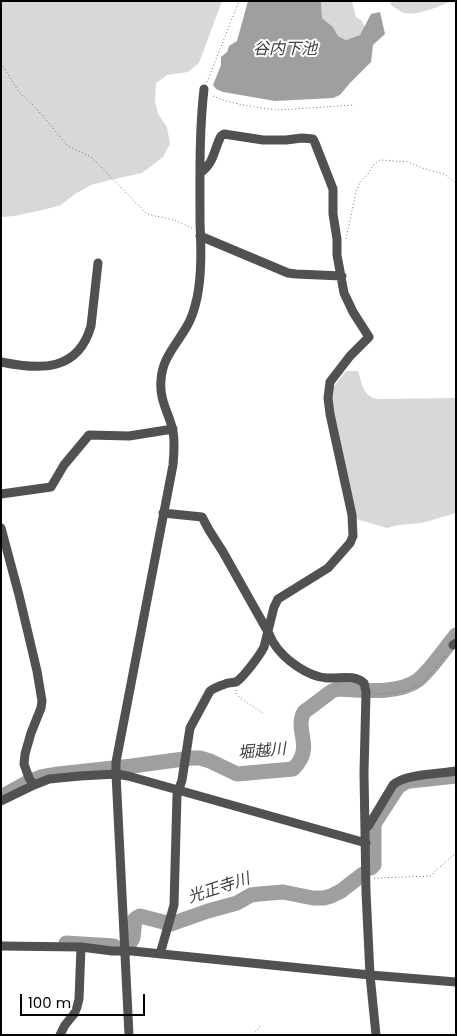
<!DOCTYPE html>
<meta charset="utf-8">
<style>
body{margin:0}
#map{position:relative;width:457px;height:1036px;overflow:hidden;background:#fff;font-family:Poppins,sans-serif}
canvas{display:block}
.frame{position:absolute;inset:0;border:2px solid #000;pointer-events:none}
.scale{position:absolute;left:20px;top:994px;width:125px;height:22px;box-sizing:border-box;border:2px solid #000;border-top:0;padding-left:6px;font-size:15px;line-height:18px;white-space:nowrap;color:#000;-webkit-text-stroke:4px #fff;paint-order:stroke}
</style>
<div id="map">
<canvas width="457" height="1036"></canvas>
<div class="frame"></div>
<div class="scale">100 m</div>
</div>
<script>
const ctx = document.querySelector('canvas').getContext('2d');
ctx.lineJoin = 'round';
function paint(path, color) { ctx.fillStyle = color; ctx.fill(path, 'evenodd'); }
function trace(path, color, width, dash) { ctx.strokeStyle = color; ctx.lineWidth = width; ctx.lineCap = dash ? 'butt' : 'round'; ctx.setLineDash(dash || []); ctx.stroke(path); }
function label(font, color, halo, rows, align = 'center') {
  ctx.font = font + ' Poppins,"Noto Sans JP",sans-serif'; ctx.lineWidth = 4; ctx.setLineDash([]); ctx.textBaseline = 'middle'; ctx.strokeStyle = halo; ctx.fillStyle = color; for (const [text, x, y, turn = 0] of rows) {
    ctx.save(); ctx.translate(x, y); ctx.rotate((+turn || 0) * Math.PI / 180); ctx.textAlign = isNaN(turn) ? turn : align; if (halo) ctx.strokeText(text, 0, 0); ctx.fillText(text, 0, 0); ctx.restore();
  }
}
const green = new Path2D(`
 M1,1h221l-23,62 -11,9 -21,3 -11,8 -1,18 3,13 9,13 3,17 -7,13 -21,16 -32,7 -19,5 -16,9 -14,11 -18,5 -29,6 -13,1z
 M321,1h31l4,16 6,4 3,7 -5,7 -14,5 -8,-4 -5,-9 -11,-9z
 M390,1h62c-12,5 -35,15 -47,12 -5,-1 -9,-5 -14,-8z
 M346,371h12c4,13 5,26 20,28l78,-1v115l-34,10 -24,2 -11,3 -31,-9 -23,-104 -1,-26z`);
const water = new Path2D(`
 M248,1h73l1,17 11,9 5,9 8,4 14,-5 11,-21 9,-2 5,22 -12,11 -2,17 -21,21 -10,12 -7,3 -58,3 -52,-9 -7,-3 -3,-4 8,-20v-8l6,-5 2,-6 8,-5z`);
const river = new Path2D(`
 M1,797l27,-15 13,-5 17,-3 74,-8 59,-8h9l10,3 27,13 56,-5c3,-3 5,-5 7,-9 10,-16 -5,-33 4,-48l28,-21 6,-2c23,1 60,6 80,-9 12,-9 28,-33 38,-45
 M371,868l3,-3v-41l24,-37 8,-5 4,-1 46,-5
 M66,943l48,3
 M130,943l3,-5 2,-19 5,-3 31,8 37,-13 29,-8 14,-8 8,-1 24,-2 30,6h11l7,-2 10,-5 22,-17`);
const path = new Path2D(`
 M1,63l18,29 17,16 32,38 23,11 56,57 27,6 18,8
 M207,82l32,-81
 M213,96c17,8 46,12 66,14l75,-5
 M346,239l10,-47 4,-10 8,-8 6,-10 6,-4 28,2 14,6 22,6 12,9
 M236,690v3l4,5 23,15
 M374,694c17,-1 37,-1 50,-13 8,-8 16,-19 23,-28
 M374,878l57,-2 3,-4 22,-19
 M253,1035l7,-9`);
const street = new Path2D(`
 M200,236l88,37 8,1 46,2
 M1,362c39,8 77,10 90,-36l7,-63
 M1,494l50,-7 13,-22 25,-30 40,1 44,-7
 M163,513l39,4 7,13 14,22 45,80c2,3 3,7 5,10 10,17 35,35 54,36 12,1 27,-4 37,5l2,9 -2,81 2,119 4,83 6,60
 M1,528l18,67 18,76 5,30 -1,7 -10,25 -6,21 -1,10 5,14 5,7
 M453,645l3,-2
 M1,801l33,-16 15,-6 31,-3 36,-2 12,2 50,14 188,53
 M366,828l3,-3 24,-40c11,-11 46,-11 63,-14
 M1,946l80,1 31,4h20l238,24 86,7
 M160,954l14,-49 3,-110 5,-15 8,-52 20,-37c5,-4 12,-6 18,-8 1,0 8,-1 8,-1 7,-4 24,-27 28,-35l10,-40 4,-8 50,-31 22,-25 3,-7 -1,-21 -22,-101 -2,-16 2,-16 20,-26 19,-19 -16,-25 -9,-19 -7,-38v-16l-4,-25v-25l-18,-46 -2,-4 -11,-1 -16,2h-23l-39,-6 -3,2c-7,13 -7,28 -21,37
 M60,1035l5,-10 9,-11 3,-7 2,-8 2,-52
 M129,1035l-13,-261v-12l57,-297c1,-11 2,-23 0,-34 -4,-18 -14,-31 -12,-51 1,-22 16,-36 26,-54 5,-8 8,-19 10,-28 5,-24 4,-52 3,-76 0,-44 -1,-89 4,-133`);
const waterNames = [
 ["谷内下池",285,50],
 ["堀越川",262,752,-5],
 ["光正寺川",219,889,-18]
];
paint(green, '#d8d8d8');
paint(water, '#9f9f9f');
trace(river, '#9f9f9f', 15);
trace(path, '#737373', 1, [1, 2.5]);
trace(street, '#515151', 9);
label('italic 16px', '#404040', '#fff', waterNames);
</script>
